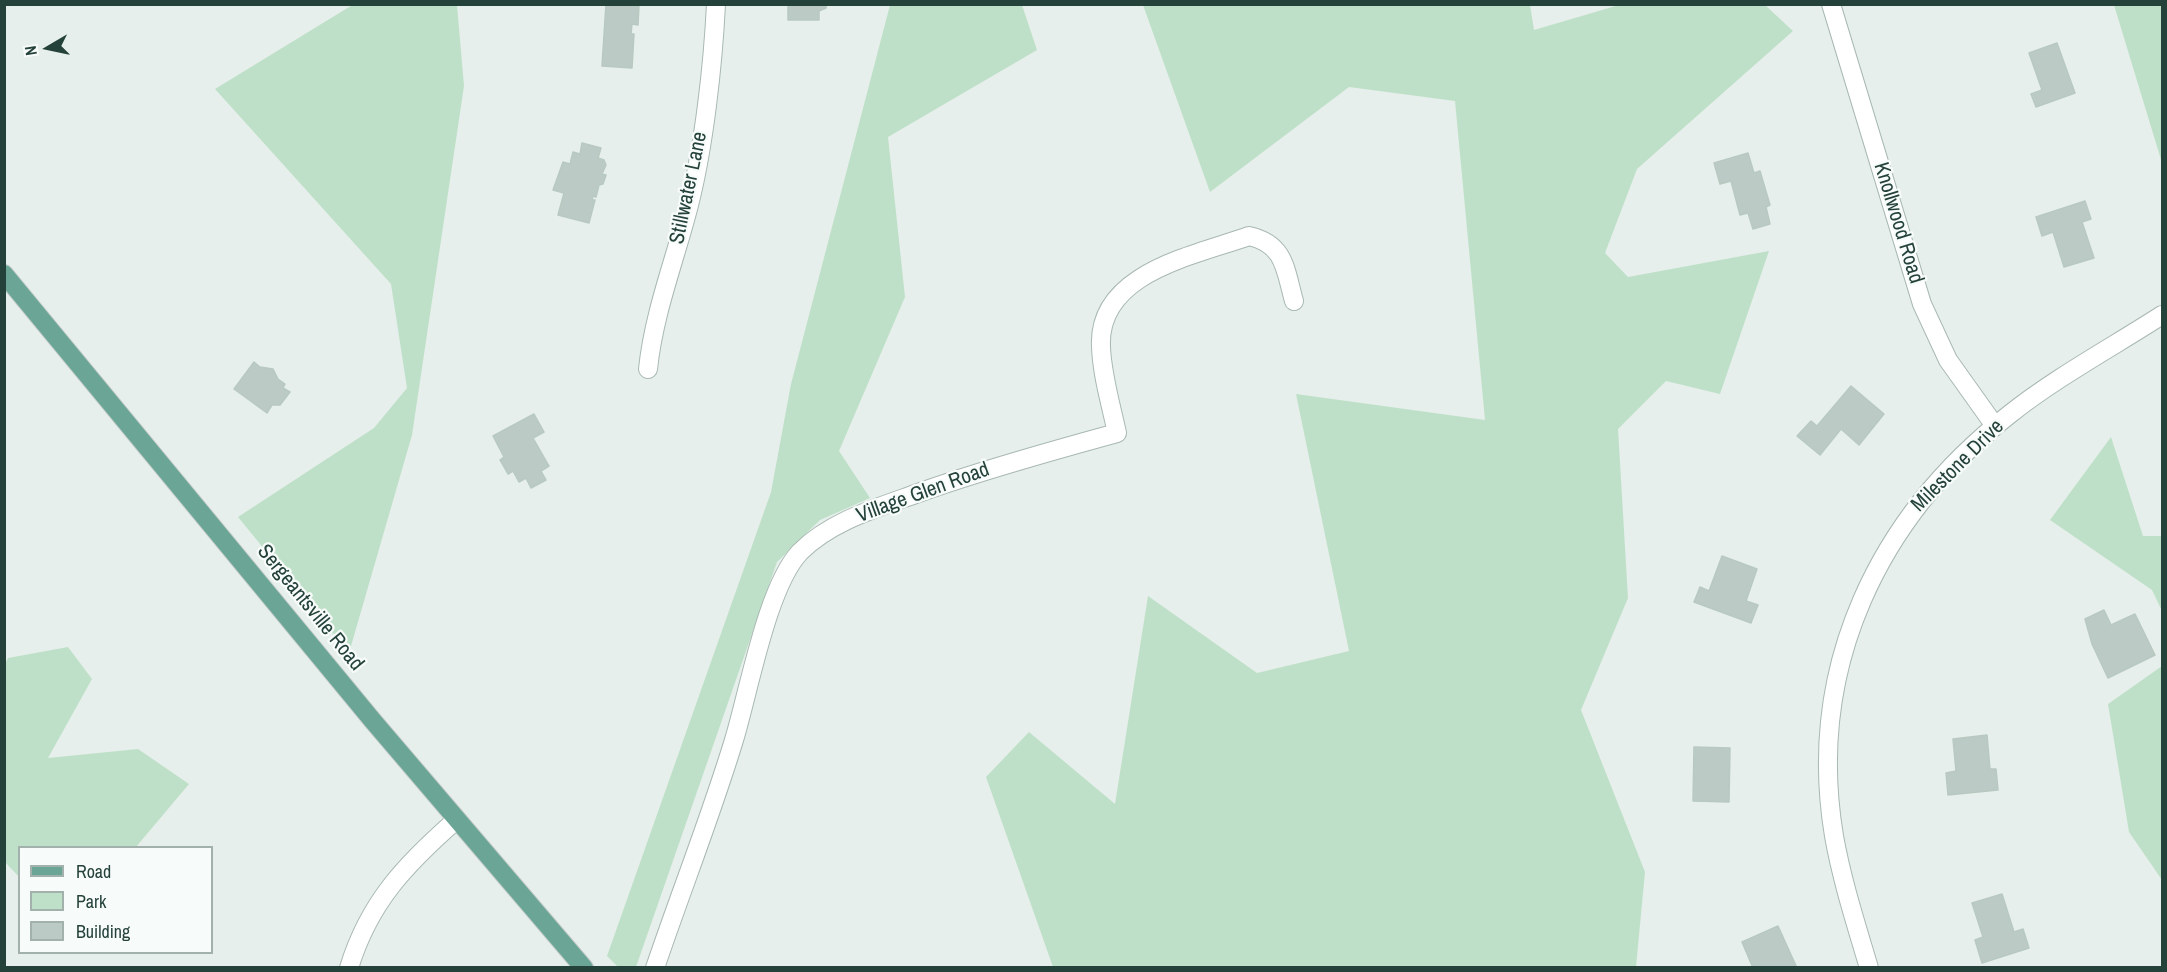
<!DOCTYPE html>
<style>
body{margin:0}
#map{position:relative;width:2167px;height:972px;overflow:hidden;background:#e6efeb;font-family:"Archivo Narrow",sans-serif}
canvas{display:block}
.frame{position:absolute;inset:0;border:6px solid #24423a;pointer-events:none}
.legend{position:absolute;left:18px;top:846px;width:195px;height:108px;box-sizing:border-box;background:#f7fbf9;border:2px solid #a3b1ad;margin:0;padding:8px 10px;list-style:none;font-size:18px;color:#24423a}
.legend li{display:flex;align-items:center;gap:12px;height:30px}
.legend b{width:30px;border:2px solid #a3b1ad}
.north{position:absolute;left:18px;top:18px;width:60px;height:60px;-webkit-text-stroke:4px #f7fbf9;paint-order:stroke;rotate:261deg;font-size:16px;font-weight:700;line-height:24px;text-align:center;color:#24423a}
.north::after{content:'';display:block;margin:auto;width:21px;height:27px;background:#24423a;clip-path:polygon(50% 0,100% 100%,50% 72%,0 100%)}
</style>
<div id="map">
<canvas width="2167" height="972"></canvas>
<div class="frame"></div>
<ul class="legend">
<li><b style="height:8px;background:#6aa596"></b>Road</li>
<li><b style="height:16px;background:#bfe0c8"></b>Park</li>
<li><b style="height:16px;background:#bbcac4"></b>Building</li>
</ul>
<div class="north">N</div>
</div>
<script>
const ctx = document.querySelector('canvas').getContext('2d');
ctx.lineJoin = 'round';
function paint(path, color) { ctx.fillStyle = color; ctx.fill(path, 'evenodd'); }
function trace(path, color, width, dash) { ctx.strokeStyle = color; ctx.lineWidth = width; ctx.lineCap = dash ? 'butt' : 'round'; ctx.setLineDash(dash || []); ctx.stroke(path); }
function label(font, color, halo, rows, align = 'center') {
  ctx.font = font + ' "Archivo Narrow",sans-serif'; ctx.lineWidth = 4.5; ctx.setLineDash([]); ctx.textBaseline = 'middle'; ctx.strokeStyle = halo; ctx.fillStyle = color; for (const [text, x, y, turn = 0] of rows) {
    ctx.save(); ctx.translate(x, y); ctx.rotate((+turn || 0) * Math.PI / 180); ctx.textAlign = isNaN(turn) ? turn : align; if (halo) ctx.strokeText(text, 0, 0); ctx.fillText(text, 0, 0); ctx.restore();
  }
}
const green = new Path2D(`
 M354,4l103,1 7,81 -52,349 -63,218 -111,-136 136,-89 33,-40 -16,-104 -176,-195z
 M1764,4l29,27 -156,138 -32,84 23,24 141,-26 -49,143 -54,-13 -48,48 10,169 -47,112 64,162 -9,95h-583l-67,-190 43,-45 86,72 33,-208 109,77 92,-22 -53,-257 189,26 -30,-319 -106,-14 -139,105 -67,-187h387l4,25 85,-25z
 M890,5h132l15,45 -149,87 17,160 -66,154 31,47 -50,22 -43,42 -141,405h-18l-11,-11 164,-464 20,-108z
 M2114,5h48v158z
 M2111,437l32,99h19v75l-10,-21 -102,-70z
 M68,647l24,32 -44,79 90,-9 51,35 -53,63 -116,1 -1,29 -14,-15v-198l3,-6z
 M2162,666v214l-33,-48 -21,-128z`);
const building = new Path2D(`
 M606,4h33l-1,21 -6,-1 -1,10h3l-2,34 -30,-2z
 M788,4h38v4l-7,3v9h-31z
 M2057,43l18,50 -39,14 -5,-13 11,-4 -13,-37z
 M582,143l19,5 -3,10 6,2 2,5 -4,9 4,1 -3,9 -4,1 -3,12 -3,-1 -1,4h3l-6,23 -31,-8 6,-22 -11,-3 10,-28 7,2 3,-12 7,2z
 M1748,153l6,20 6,-2 10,34 -4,2 4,17 -17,5 -5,-16 -8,2 -9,-34 -11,3 -6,-21z
 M2085,201l6,18 -9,3 12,36 -30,9 -11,-35 -11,4 -6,-19z
 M254,362l6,5 13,2 5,10 7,5 -2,4 7,4 -10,13h-8l-5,8 -33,-24z
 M1851,386l33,28 -25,31 -18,-16 -21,26 -23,-19 14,-15 6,5z
 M534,414l10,18 -11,6 16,28 -8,5 5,9 -15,8 -5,-10 -7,4 -6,-11 -5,3 -8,-14 4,-3 -11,-21z
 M1722,556l35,13 -11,32 12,4 -7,18 -57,-21 6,-15 9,4z
 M2104,610l7,15 24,-11 20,41 -47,23 -16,-34 -7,-25z
 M1987,735l3,34h6l2,21 -50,5 -2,-22 10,-2 -3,-32z
 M1694,747l36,1 -1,54 -36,-1z
 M2002,894l12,38 9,-3 6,19 -47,15 -7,-23 8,-3 -11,-34z
 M1778,926l19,42h-44l-11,-26z`);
const minor = new Path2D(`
 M1831,4l91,300 26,56 47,66
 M648,369c6,-57 27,-109 41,-164 15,-59 24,-140 27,-201
 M349,968c20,-66 57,-104 107,-148
 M655,968c26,-77 56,-152 79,-228 15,-49 33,-153 66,-188 32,-32 80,-45 121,-60 65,-23 130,-41 196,-59 -6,-28 -15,-58 -16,-86 -4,-74 92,-91 148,-111 36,8 36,33 45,65
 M1869,968c-13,-44 -27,-87 -35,-132 -28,-169 44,-319 176,-422 45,-36 104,-68 152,-99`);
const major = new Path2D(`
 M4,274l369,447 211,247`);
const streetNames = [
 ["Stillwater Lane",689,188,-78],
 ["Knollwood Road",1898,223,73],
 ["Milestone Drive",1958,466,-45],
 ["Village Glen Road",923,493,-20],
 ["Sergeantsville Road",310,608,51]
];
paint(green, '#bfe0c8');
paint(building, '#bbcac4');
trace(building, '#b8c9c2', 1.5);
trace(minor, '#a8b8b2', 20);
trace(major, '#c2cac8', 20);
trace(minor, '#fff', 18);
trace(major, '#6aa596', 18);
label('21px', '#24423a', '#f7fbf9', streetNames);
</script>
